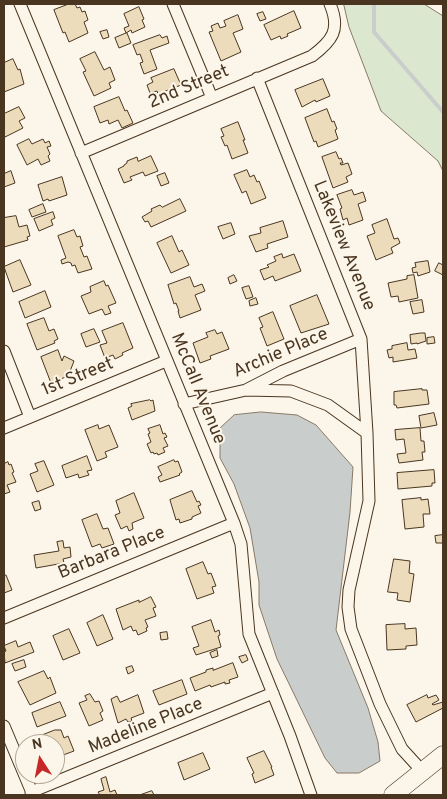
<!DOCTYPE html>
<style>
body{margin:0}
#map{position:relative;width:447px;height:799px;overflow:hidden;background:#fbf6e9;font-family:Overpass,sans-serif}
canvas{display:block}
.frame{position:absolute;inset:0;border:5px solid #4a3520;pointer-events:none}
.north{position:absolute;left:15px;top:734px;width:50px;height:50px;box-sizing:border-box;background:#fbf6e9;border:1px solid #b4a999;border-radius:50%;rotate:349deg;font-size:14px;font-weight:700;line-height:20px;text-align:center;color:#4a3520}
.north::after{content:'';display:block;margin:auto;width:18px;height:22px;background:#c62828;clip-path:polygon(50% 0,100% 100%,50% 72%,0 100%)}
</style>
<div id="map">
<canvas width="447" height="799"></canvas>
<div class="frame"></div>
<div class="north">N</div>
</div>
<script>
const ctx = document.querySelector('canvas').getContext('2d');
ctx.lineJoin = 'round';
function paint(path, color) { ctx.fillStyle = color; ctx.fill(path, 'evenodd'); }
function trace(path, color, width, dash) { ctx.strokeStyle = color; ctx.lineWidth = width; ctx.lineCap = dash ? 'butt' : 'round'; ctx.setLineDash(dash || []); ctx.stroke(path); }
function label(font, color, halo, rows, align = 'center') {
  ctx.font = font + ' Overpass,sans-serif'; ctx.lineWidth = 4; ctx.setLineDash([]); ctx.textBaseline = 'middle'; ctx.strokeStyle = halo; ctx.fillStyle = color; for (const [text, x, y, turn = 0] of rows) {
    ctx.save(); ctx.translate(x, y); ctx.rotate((+turn || 0) * Math.PI / 180); ctx.textAlign = isNaN(turn) ? turn : align; if (halo) ctx.strokeText(text, 0, 0); ctx.fillText(text, 0, 0); ctx.restore();
  }
}
const green = new Path2D(`
 M344,4h80l19,12v155l-5,-10 -57,-50 -32,-84z`);
const water = new Path2D(`
 M261,412l36,3 19,10 37,42 -3,45 -14,118 32,78 10,34 2,19 -21,12h-22l-12,-15 -48,-99 -18,-54v-23l-9,-54 -16,-44 -14,-26v-30l14,-13z`);
const stream = new Path2D(`
 M374,4v28l69,80`);
const building = new Path2D(`
 M69,4h6l2,4 3,-1 2,5 3,-1 3,9 -4,2 4,11 -19,9 -4,-10 -2,1 -9,-23z
 M139,7l5,12 -2,1 3,7 -13,6 -1,-3 -5,3 -2,-5 5,-2 -5,-12z
 M294,11l7,17 -14,6 1,2 -7,3 -1,-3 -9,4 -7,-15z
 M263,12l3,7 -6,2 -3,-7z
 M238,15l5,14 -10,4 8,19 -20,9 -12,-29 4,-1 -2,-5 7,-3 2,5 6,-2 -2,-5z
 M107,30l2,7 -6,2 -3,-7z
 M127,33l4,10 -12,5 -4,-10z
 M160,35l2,3 5,-2 2,7 -19,7 7,19 -13,5 -4,-11 3,-1 -3,-8 -3,1 -4,-10z
 M95,52l9,18 6,-3 5,13 -6,3 2,5 -17,8 -11,-24 3,-1 -6,-12z
 M13,59l5,11 2,-1 4,15 -20,8v-29z
 M174,69l7,16 -23,9 -1,-3 -7,2 -3,-8 6,-3 -2,-4z
 M323,79l7,17 -14,6 -1,-2 -13,7 -7,-17z
 M119,97l6,14 2,-1 6,13 -11,5 -4,-8 -9,4 -1,-4 -8,3 -6,-16z
 M19,107l6,11 -6,3 4,7 -18,9 -1,-3v-20z
 M327,109l5,13 2,-1 3,8 -2,1 3,9 -20,8 -2,-6 -2,1 -9,-24z
 M238,122l7,18h-2l5,13 -16,6 -5,-14 -2,1 -4,-9 3,-1 -3,-7z
 M29,139l3,5 11,-5 2,4 4,-2 2,5 -4,1 3,7 -2,2 2,5 -9,4 -3,-6 -11,6 -10,-20z
 M336,152l3,7 2,-1 2,5h-3l1,2 7,-2 4,11 -6,3 2,5 -15,6 -11,-31z
 M151,156l7,15 -13,5 -2,-4 -13,5 2,3 -8,3 -6,-14 6,-3v-1l3,-2v-2l10,-4 1,4z
 M247,170l3,7 4,-2 3,7 2,-1 7,17 -15,6 -5,-13 -4,2 -8,-18z
 M11,171l4,12 -11,4v-13z
 M165,173l4,10 -8,3 -4,-10z
 M62,177l5,18 -18,6 -1,-2 -5,2 -5,-16z
 M352,190l2,5 9,-3 3,9 -8,3 5,16 -14,5 -2,-7 -4,2 -3,-11 2,-1 -5,-13z
 M180,199l6,12 -35,16 -3,-6 -3,1 -3,-5 10,-6 -1,-2 9,-4 2,2z
 M43,204l3,8 -14,5 -3,-7z
 M53,212l2,6 -4,2 2,5 -14,6 -5,-12z
 M16,216l3,11 8,-2 3,11 -3,1 1,3 -24,7v-29z
 M387,219l7,20 4,-1 2,5 -9,5 2,5 -17,7 -9,-24 8,-3 -3,-8z
 M283,221l5,16 -21,7 1,4 -12,4 -7,-16 12,-3 -1,-5z
 M231,223l4,11 -12,5 -5,-12z
 M74,230l3,7 3,-1 3,10 -3,1 4,10 3,-1 5,13 -14,4 -3,-8 -3,1 -1,-3 -3,-1 -6,2 -1,-4 5,-2 -8,-22z
 M172,236l7,16 3,-2 7,15 -18,8 -14,-30z
 M282,254l1,4 11,-4 7,17 -26,10 -2,-5 -9,4 -4,-10 9,-3 -2,-2 9,-4 -2,-4z
 M20,260l11,25 -18,7 -9,-25z
 M428,261l2,11 -12,4 -1,-4 -4,1 -1,-5 4,-1 -1,-4z
 M439,263l4,2v10l-8,-4z
 M234,275l3,6 -7,3 -2,-6z
 M414,275l4,23 -19,4 -1,-6 -7,1 -3,-14 19,-4v-3z
 M190,277l4,10 8,-3 3,7 -10,4 6,15 -21,8 -2,-7h1l-3,-8 -2,1 -6,-19z
 M104,281l2,5 2,-1 8,18 -8,3 3,7 -6,2 -3,-6 -13,5 -8,-18 10,-4 -1,-5z
 M249,286l4,11 -7,2 -4,-11z
 M45,291l6,16 -26,11 -6,-16z
 M317,295l12,29 -28,9 -11,-27z
 M256,298l2,6 -8,2 -1,-5z
 M422,300l2,12 -11,2 -3,-12z
 M273,312l11,27 -17,7 -7,-18 3,-1 -4,-9z
 M44,318l5,13 5,-2 4,10 -4,2 1,2 -18,7 -10,-26z
 M123,323l10,25 -11,5 1,2 -8,4 -2,-4 -8,3 -5,-13 7,-2 -5,-12z
 M94,329l6,13 -14,5 -5,-13z
 M215,330l2,4 5,-2 7,17 -19,7 1,3 -11,4 -7,-20 15,-6 -2,-4z
 M421,333h4l1,8 -9,3v-1l-6,1 -1,-9z
 M434,337l1,6 -8,1v-6z
 M407,343l1,7 7,-1 2,9 -24,4v-5l-4,1 -2,-8 5,-1v-3z
 M58,350l4,11 2,-5 10,5 -5,13 -3,-1 2,3 -17,7 -10,-26z
 M422,389v1h5l2,14 -32,4 -1,-3h-2v-13z
 M150,400l1,1 2,-1 2,11 -23,9 -4,-12 4,-2 -1,-2z
 M434,413l3,12 -16,3 -2,-12z
 M98,425l1,4 10,-4 9,22 -13,5 2,5 -10,4 -12,-31z
 M160,425l3,9 2,-1 2,4 -3,1 4,8 -5,2 2,4 -7,3 -1,-2 -3,1 -1,-2 -2,1 -4,-9 4,-2 -3,-8 2,-1 -2,-4z
 M420,428l1,13h3l1,11h-3l1,8 -24,3 -2,-9 9,-1 -2,-14 -8,1 -1,-10z
 M87,456l5,14 -5,1 2,4 -10,3 -1,-4 -12,4 -4,-12z
 M174,460l1,2 3,-1 4,11 -3,2 1,1 -20,7 -2,-5 4,-2 -4,-8z
 M44,461l10,24 -17,7 -7,-18 8,-3 -3,-7z
 M8,462l1,3 2,-1 3,8 -2,1 4,9 -9,3 3,7 -6,2v-30z
 M434,470l1,13h-3v3l-34,3 -1,-16z
 M192,491l5,11 2,-1 2,4 -3,1 3,7 -9,4v2l-12,4 -1,-4 -3,1 -6,-20z
 M134,493l10,25 -12,5 1,6 -4,2 -2,-5 -6,3 -6,-14 5,-2 -4,-12z
 M421,498v2l7,-1 2,15h-7l1,13 -19,2 -3,-29z
 M39,501l2,8 -6,2 -3,-8z
 M97,514l6,15 5,-1 6,16 -12,4 -2,-4 -8,3 -10,-27z
 M443,535v8h-7l-1,-7z
 M63,541l1,7 6,-1 1,10 -8,2 1,4 -28,5 -2,-13 25,-4 -2,-9z
 M394,559l16,2 -1,12 5,1 -4,28 -13,-2 1,-7 -10,-1z
 M203,562l5,12 3,-1 5,13 -4,1 2,6 -17,6 -11,-30z
 M4,575h2l6,15 -8,3z
 M151,597l5,10 -3,1 3,8 -11,4 3,7 -2,1 1,3 -9,4 -2,-5 -3,1 -2,-5 -8,4 -7,-21 23,-9v2z
 M103,615l10,24 -16,7 -10,-23z
 M211,620l4,12 4,-2 1,5 -2,1 3,11 -25,8 -3,-7 6,-2 -7,-19z
 M405,624v5l11,-1 1,17 -11,1v3l-19,1 -1,-25z
 M69,629l11,24 -17,7 -10,-24z
 M167,632l1,7 -7,1 -1,-7z
 M16,641l2,6 12,-5 4,10 -29,11 -1,-11 2,-1 -2,-5z
 M217,650l1,6 -6,2 -2,-5z
 M246,655l2,5 -6,3 -3,-6z
 M24,660l2,7 -11,4 -3,-7z
 M233,663l5,14 -9,3 1,3 -5,1v-2l-14,5 -1,-2 -15,6 -5,-13 16,-6v-2l7,-2v2z
 M132,666l2,5 -6,3 -2,-6z
 M44,671l4,8 2,-2 6,16 -26,12 -12,-23z
 M182,680l5,14 -28,11 -6,-14z
 M90,694l5,8 4,-1 4,10 -3,2 3,7 -14,6 -10,-23 8,-3 -2,-4z
 M138,695l6,18 -13,5 1,3 -4,1 -2,-3 -8,4 -7,-24 6,-3 3,6z
 M427,695l1,3 8,-3 3,5 -7,4 1,1 10,-3v6l-27,14 -9,-17z
 M60,702l6,14 -29,11 -5,-14z
 M55,730h6l3,8 4,-2 6,15 -19,7v-14h-9l-3,-9z
 M264,751l8,16h-1l3,8 -19,8 -3,-9 2,-1 -7,-15z
 M203,753l7,16 -26,11 -6,-17z
 M106,777l4,15 5,-2 2,5h-17l-2,-3 6,-2 -3,-11z
 M152,791l2,4h-14z`);
const street = new Path2D(`
 M20,4l214,519 7,21 8,90 41,102 21,59
 M173,4l39,94
 M257,78l104,261 6,94
 M81,153l231,-97c20,-15 29,-26 18,-52
 M4,351l26,66
 M246,390l45,1 37,14 39,28 2,68 -20,89 -1,17 3,22 29,75 22,45 21,23
 M184,404l62,-14 37,-19 78,-32
 M4,428l162,-67
 M4,618l230,-95
 M4,726l29,69
 M31,792l242,-99`);
const primary = new Path2D(`
 M393,795l50,-40`);
const streetNames = [
 ["2nd Street",189,88,-23],
 ["Lakeview Avenue",343,246,68],
 ["Archie Place",281,354,-23],
 ["1st Street",78,378,-22],
 ["McCall Avenue",197,389,68],
 ["Barbara Place",112,554,-22],
 ["Madeline Place",146,727,-22]
];
paint(green, '#dce7d0');
trace(green, '#887966', 1);
paint(water, '#c9cecd');
trace(water, '#887966', 1);
trace(stream, '#c9cecd', 4);
paint(building, '#ecdcbc');
trace(building, '#4a3520', 1);
trace(street, '#4a3520', 13);
trace(primary, '#4a3520', 19);
trace(street, '#fbf6e9', 11);
trace(primary, '#fbf6e9', 18);
label('18px', '#4a3520', '#fbf6e9', streetNames);
</script>
